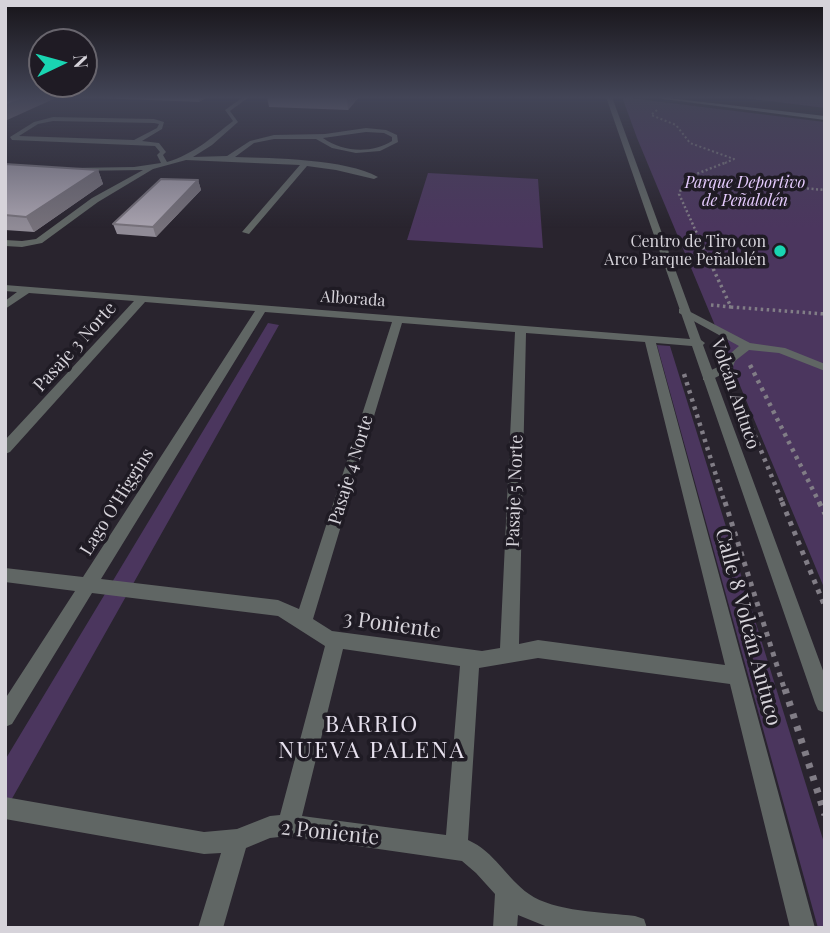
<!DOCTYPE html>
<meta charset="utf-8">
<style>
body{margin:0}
#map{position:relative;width:830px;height:933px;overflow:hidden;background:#29242e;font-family:"Playfair Display",serif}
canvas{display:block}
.frame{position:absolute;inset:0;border:7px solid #d6d3da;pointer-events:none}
.north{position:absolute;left:28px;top:28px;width:70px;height:70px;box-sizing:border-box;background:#1f1b24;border:2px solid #68656d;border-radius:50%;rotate:85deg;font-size:19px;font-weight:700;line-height:28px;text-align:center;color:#d6d3da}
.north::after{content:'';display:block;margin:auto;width:24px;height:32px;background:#19d5b2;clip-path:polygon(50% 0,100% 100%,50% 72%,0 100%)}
</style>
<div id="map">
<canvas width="830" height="933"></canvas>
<div class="frame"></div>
<div class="north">N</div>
</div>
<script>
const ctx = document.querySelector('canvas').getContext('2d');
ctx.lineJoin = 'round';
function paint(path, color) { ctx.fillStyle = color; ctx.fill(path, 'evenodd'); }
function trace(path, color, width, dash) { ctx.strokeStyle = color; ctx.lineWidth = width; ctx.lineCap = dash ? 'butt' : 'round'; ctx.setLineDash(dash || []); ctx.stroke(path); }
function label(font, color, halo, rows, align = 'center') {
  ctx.font = font + ' "Playfair Display",serif'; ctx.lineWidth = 7; ctx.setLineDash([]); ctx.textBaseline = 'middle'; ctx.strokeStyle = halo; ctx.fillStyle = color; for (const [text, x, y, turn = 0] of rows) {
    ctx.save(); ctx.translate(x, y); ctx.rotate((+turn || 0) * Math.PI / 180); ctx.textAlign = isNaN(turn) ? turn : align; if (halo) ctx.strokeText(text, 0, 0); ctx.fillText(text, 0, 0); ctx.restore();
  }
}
const green = new Path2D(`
 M622,97l203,25v468l-188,-452z
 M736,97h89v11z
 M428,173l110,6 5,69 -136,-8z
 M268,323l11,2 -274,486v-51z
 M657,345l13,1 155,500v82h-7z`);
const pathFar5 = new Path2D(`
 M657,110l-6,5 25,10 14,18 44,16 -11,5`);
const pathFar4 = new Path2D(`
 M686,178l139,12
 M704,249l-25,-55 7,-16 41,-16`);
const pathFar3 = new Path2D(`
 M703,247l28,60 94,7
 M711,305l20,2`);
const pathFar2 = new Path2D(`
 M750,365l70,139
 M684,374l41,130
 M748,419l35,85`);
const pathFar1 = new Path2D(`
 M725,502l60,189
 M782,502l43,105
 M819,502l6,12`);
const path = new Path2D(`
 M785,689l40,126`);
const lane = new Path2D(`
 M243,97h6l-19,14 8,11 -26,23 -19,12 34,-1 23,-15 24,-6 51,-1 41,-6 20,2 11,5 1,7 -18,9 -24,2 -24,-5 -16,-9h-42l-20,4 -19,14c38,1 111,2 143,20l-4,2 -38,-9 -29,-4 -58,68 -7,-2 58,-67 -114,-5 -33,9 -55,33 -56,41 -20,4 -17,-1v-6l17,1 14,-2 56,-41 51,-28 -70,1 -2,-3 63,-1 27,-4 -4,-8 3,-3 -5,-6 -143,-6 -2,-3 24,-15 19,-5 101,2 10,3 -2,7 -20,12 17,2 7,9 -3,3 4,7c27,-8 44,-24 66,-41l-8,-11zM53,121l101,2 5,1 -2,4 -23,12 -115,-4 19,-12zM366,132l18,1 8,4v4c-20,13 -50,11 -69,-3z
 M683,308l67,35 35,5 40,16v7l-46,-18 -30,-3 -14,11 -3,8 -21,11h-8v-6l19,-9 3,-7 14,-12 -60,-33v-4z`);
const street = new Path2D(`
 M606,97h6l89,243 4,3 -2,2 122,331v37l-7,-3 -3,-7 -123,-357 -36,-3 159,585h-25l-60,-244 -192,-26 -59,10 -11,172c27,12 38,38 61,54 25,18 75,18 106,22l9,3 3,9h-97l-32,-13 -1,13h-24l2,-34 -19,-21 -14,-12 -174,-25 -18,2 -24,10 -23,80h-25l23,-75 -17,1 -199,-35v-22l199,35 33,-3 33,-13 10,-1 45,-169 -47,-30 -186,-23 -80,131 -7,3v-28l70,-108 -70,-9v-14l78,9 172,-266 -110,-9 -135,150 -5,2v-14l129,-139 -105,-8 -24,16v-8l12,-9 -12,-1v-6l685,54zM265,312l127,10 -93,287 -21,-9 -177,-21zM402,323l113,9 -15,316 -18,3 -150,-20 -19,-12zM526,333l119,9 80,323 -187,-25 -19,4zM343,649l117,17 -14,169 -144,-19z`);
const secondary = new Path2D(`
 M660,97l165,19v4l-162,-21z`);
const wall = new Path2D(`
 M73,97h134l-8,5z
 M267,97h92l-11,13 -79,-3z
 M5,164l93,6 5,14 -69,48 -29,-2z
 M198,180l3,10 -45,47 -39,-3 -4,-10z`);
const shadedWall = new Path2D(`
 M27,97h31l-53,24v-15z
 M198,97h9l-8,5z
 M347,97h12l-11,13z
 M98,170l5,14 -69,48 -8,-15z
 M198,180l3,10 -45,47 -3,-10z`);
const building = new Path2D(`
 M5,97h22l-22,9z
 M5,164l93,6 -72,47 -21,-2z
 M161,179l37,1 -45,47 -40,-3z`);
const markers = [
 [780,251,7,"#19d5b2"]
];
const farParknames = [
 ["Parque Deportivo",745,183],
 ["de Peñalolén",745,201]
];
const farPoinames = [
 ["Centro de Tiro con",766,242],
 ["Arco Parque Peñalolén",766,260]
];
const farStreetnames = [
 ["Alborada",353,299,4]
];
const streetNames = [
 ["Pasaje 3 Norte",75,347,-48],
 ["Volcán Antuco",735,394,71],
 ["Pasaje 4 Norte",351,470,-73],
 ["Pasaje 5 Norte",515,491,-88],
 ["Lago O'Higgins",117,502,-58]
];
const nearStreetnames = [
 ["3 Poniente",392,625,8],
 ["Calle 8 Volcán Antuco",748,627,75],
 ["2 Poniente",330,833,6]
];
const nearNeighbourhoodnames = [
 ["BARRIO",372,725],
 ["NUEVA PALENA",372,751]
];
paint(green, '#4b365e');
trace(pathFar5, '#817d86', 2, [2, 2.5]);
trace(pathFar4, '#817d86', 2.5, [2, 2.5]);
trace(pathFar3, '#817d86', 3.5, [2.5, 3.5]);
trace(pathFar2, '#817d86', 4.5, [3.5, 5]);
trace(pathFar1, '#817d86', 5, [4.5, 6]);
trace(path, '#817d86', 7, [5, 8]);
paint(lane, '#606664');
paint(street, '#606664');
paint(secondary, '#808a87');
paint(wall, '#908b96');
paint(shadedWall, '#76717a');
paint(building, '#a8a2ae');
trace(building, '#76717a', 2);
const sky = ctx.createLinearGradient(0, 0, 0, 228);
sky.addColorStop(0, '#171419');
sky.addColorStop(0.43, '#434557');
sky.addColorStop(1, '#43455700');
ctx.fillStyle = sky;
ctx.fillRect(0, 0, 830, 228);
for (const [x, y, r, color] of markers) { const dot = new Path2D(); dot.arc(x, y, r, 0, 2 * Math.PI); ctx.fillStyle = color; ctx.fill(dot); trace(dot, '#1f1b24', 2.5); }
label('italic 16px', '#e6ccff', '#1f1b24', farParknames);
label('16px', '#d6d3da', '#1f1b24', farPoinames, 'right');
label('16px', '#d6d3da', '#1f1b24', farStreetnames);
label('18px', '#d6d3da', '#1f1b24', streetNames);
label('21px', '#d6d3da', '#1f1b24', nearStreetnames);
ctx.letterSpacing = '2px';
label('23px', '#e7e1ee', '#1f1b24', nearNeighbourhoodnames);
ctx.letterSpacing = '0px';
</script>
